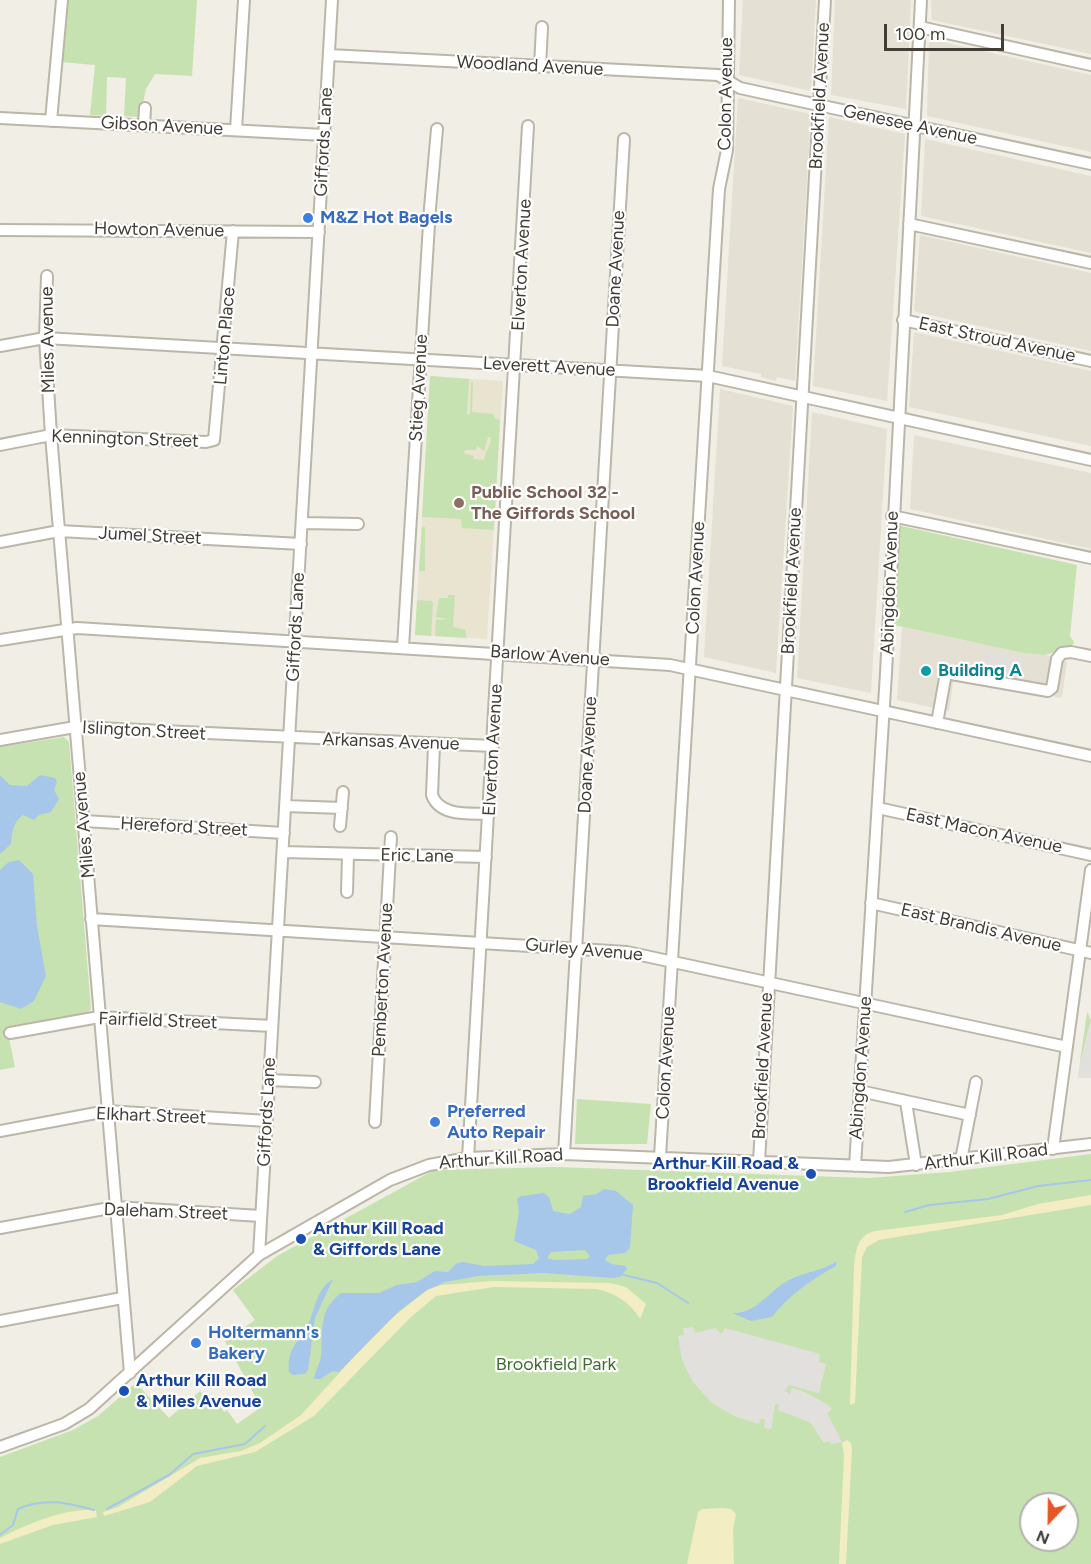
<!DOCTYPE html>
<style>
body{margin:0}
#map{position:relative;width:1091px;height:1564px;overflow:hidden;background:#f1eee5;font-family:Figtree,sans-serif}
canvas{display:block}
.north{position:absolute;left:1019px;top:1492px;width:60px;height:60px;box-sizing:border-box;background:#fff;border:2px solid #b3b2ae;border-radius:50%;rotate:202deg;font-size:16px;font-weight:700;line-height:24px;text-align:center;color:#423e35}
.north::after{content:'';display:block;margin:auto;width:21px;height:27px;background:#e65627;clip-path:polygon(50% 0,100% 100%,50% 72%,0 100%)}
.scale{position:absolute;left:884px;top:24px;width:120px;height:27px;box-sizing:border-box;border:3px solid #423e35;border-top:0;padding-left:8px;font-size:18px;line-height:21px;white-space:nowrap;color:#423e35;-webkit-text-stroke:4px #fff;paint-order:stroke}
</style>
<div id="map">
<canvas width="1091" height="1564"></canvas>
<div class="north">N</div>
<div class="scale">100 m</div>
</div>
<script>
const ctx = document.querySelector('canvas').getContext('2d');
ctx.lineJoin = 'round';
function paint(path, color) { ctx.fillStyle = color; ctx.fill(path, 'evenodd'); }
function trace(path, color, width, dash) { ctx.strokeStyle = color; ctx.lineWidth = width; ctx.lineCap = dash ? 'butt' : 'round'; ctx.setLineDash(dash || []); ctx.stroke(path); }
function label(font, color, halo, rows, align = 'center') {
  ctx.font = font + ' Figtree,sans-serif'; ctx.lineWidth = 4.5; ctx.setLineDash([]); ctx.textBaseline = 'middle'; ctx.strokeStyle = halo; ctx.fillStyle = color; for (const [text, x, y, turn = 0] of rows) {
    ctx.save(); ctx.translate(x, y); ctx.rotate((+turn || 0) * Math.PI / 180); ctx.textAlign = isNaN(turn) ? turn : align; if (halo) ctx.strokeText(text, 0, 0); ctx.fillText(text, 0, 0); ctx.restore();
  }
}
const residential = new Path2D(`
 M743,0h73l-5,91 -72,-16z
 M835,0h76l-5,109 -75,-14z
 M931,0h160v54l-159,-34z
 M929,39l162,36v77l-164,-36z
 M738,98l73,16 -16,267 -18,-4 -1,4 -15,-4v-3l-39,-8z
 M829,117l76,17 -18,267 -74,-15z
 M925,139l166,37v77l-170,-37z
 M920,235l171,38v78l-175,-39 -2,-2z
 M914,332l177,39v75l-182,-39z
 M720,389l73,17 -17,267 -72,-16z
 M812,412l75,17 -16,264 -74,-15z
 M914,435l177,38v76l-181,-40z
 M902,627l121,26 24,2 20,7 -5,36 -108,-22 -5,35 -52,-11z`);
const education = new Path2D(`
 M430,376l73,5 -16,258 -72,-4z`);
const green = new Path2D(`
 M67,0h130l-5,76 -37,-2 -9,15 -6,28 -16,-1 2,-38 -19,-1 -1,39 -16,-1 5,-50 -34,-3z
 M430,376l39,3 -2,35h3l1,-32h2l-1,30 21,2 2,5 5,1 -6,110 -32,-2 -1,-9 -39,-2zM488,437h3c0,9 -6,14 -7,23l-11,-1 1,-3 -10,-3 1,-3h11l1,-4 7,5z
 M897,525l180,40 -7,71 4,6 -2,5 -27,8 -22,-2 -129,-28z
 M422,527h3v44h-6z
 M448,595h7l-2,32 13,3v8l-31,-2 1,-16 11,-1 -11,-2 3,-19h9z
 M417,600l15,1 1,2 -2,33 -16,-1z
 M64,737l5,5 22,267 -4,4 -80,15 8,39 -15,3v-323z
 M1087,1012l4,8 -12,49z
 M577,1099l74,5 -4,40h-72z
 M1091,1154v410h-1091v-107l73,-27 25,-14 38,-33 33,35 31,-27 13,18 7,-4 4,7 3,-2 10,14 24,-17 -36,-66 30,-21 -22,-30 44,-34 157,-86 123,-3 312,11 80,-6zM1031,1504h36v36h-36z`);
const sand = new Path2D(`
 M1091,1195v10l-212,35 -12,7 -5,10 -7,146 -5,2 4,-138c2,-17 3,-32 21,-36l127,-16 36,-11z
 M491,1281l119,2 16,4 20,17 -6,15c-10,-17 -25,-26 -44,-30l-102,-2 -58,9 -25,21 -97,99 -59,36 -58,14 -47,36 -46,14 -1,-4 15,-5 82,-49 41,-7 19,-8 41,-28 81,-89 45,-36 14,-5z
 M847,1440l4,3 1,6 -6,115h-7l5,-109 -2,-12z
 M723,1508l8,1 5,5 -3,16 1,34h-47l11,-52 4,-3z
 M96,1510l1,7 -44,8 -53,19v-6c27,-14 65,-30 96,-28z`);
const parking = new Path2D(`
 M985,651l41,9 -4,21 -41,-9z
 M1091,1020v58h-13l1,-9z
 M693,1327l2,6 20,-5 7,6 3,-6 95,26 -1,8 7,2 -7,29 -30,-8 -4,6 5,3 2,-6 10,3 25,13 5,5 -5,4 15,29 -11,2 -2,-3 -5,2 -13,-20 -33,-13 1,-7 -4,2 -4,24 -7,-1 1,-9h-4l-2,5 -25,-8 -22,-13 -19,-21 -11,-22 -4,-24 6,-1 -1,-7z`);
const water = new Path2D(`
 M40,775l15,3 2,4 -3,8 5,9 -8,13 -12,3 -5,5 -11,-5c-10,7 -11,17 -12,29l-11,10v-79l10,10 17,1z
 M19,860l14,14 4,52 9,50 -12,25 -13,8 -21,-7v-132l9,-8z
 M604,1189l12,2 17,14 -3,43 -5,5 -17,2 -3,5 7,4 13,2 2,3 -7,8 -7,1 -70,-5 -65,3 -33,6 -18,8 -28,21 -60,61 -6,-1 -13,8h-6c1,-8 6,-15 7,-23 2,-25 -3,-46 20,-63h38l18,-8 20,-3 18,-11 13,1 9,-9 6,-1 21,4 49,-2 6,-6 -3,-8 -22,-9 5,-29 -2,-13 4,-3 23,-3 5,4 4,14 17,3 11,-7 2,-11 14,-2zM585,1250l5,6 -3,3 -33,1 -7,-2 4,-6z
 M837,1261l-1,5c-25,14 -47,29 -64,51l-21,4 -19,-8c25,1 36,-22 57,-33 15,-8 34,-9 48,-19z
 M333,1279l-18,39 -7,52 -3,4 -12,1 -4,-3c-2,-24 9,-29 19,-48 8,-16 8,-35 25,-45z`);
const stream = new Path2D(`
 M905,1212l24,-7 59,-6 50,-13 53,-6
 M620,1274l37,9 31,20
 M107,1509l62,-34 24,-21 52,-10 20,-18
 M0,1535l13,-10 5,-16c26,-12 49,-6 76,1`);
const minor = new Path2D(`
 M920,27l171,38
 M329,55l389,20 22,13 351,76
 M540,67l2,-40
 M0,118l324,17
 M51,121l11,-121
 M144,126l1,-18
 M236,130l8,-130
 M909,224l182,39
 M0,230l319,2
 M47,276l-2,62 6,97 79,938
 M903,320l188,41
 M0,346l45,-8 663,38 383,84
 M0,445l51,-10 155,7 8,-2 19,-209
 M892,516l199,42
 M302,523l56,1
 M0,542l59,-11 242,13
 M0,640l77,-12 593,37 421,91
 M403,647l27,-439 7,-79
 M937,723l9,-50 102,18 4,-3 5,-29 5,-6 9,-1 20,4
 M0,740l75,-13 418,19
 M434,745l-2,50c8,22 37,18 57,19
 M285,806l57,2
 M878,808l213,47
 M84,821l200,12
 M340,826l3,-34
 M283,852l203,5
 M347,892l1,-37
 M871,903l220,50
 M91,919l536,33 440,95
 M10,1033l89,-16 173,9
 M269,1080l46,2
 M860,1091l110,24
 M906,1102l10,63
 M375,1122l16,-285
 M0,1131l107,-20 160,10
 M1053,1149l38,-279
 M564,1154l60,-1015
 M660,1157l59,-968 8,-39 2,-150
 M468,1158l60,-1032
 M961,1160l15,-78
 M759,1162l66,-1162
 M855,1166l31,-493 35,-673
 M0,1228l115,-21 146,9
 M259,1255l73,-1255
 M0,1321l122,-23
 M0,1447l64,-23 25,-15 170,-154 131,-75 39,-15 39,-7 96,-4 325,13 202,-23`);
const markers = [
 [308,218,6,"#3f7fe0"],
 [459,503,6,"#8d6e63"],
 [926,671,6,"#0f9aa8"],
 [435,1122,6,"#3f7fe0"],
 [811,1174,6,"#1a4fb4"],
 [301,1239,6,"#1a4fb4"],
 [196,1343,6,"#3f7fe0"],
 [124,1391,6,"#1a4fb4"]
];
const streetNames = [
 ["Woodland Avenue",530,66,3],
 ["Colon Avenue",726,94,-89],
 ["Brookfield Avenue",820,96,-87],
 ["Genesee Avenue",910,125,12],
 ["Gibson Avenue",162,126,3],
 ["Giffords Lane",324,142,-87],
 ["Howton Avenue",159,230,1],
 ["Elverton Avenue",522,265,-87],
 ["Doane Avenue",616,269,-87],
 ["Linton Place",225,336,-85],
 ["Miles Avenue",48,340,-91],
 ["East Stroud Avenue",997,340,12],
 ["Leverett Avenue",549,367,3],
 ["Stieg Avenue",419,388,-87],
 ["Kennington Street",125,439,2],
 ["Jumel Street",150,536,3],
 ["Colon Avenue",696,578,-87],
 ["Brookfield Avenue",792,581,-87],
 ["Abingdon Avenue",890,583,-88],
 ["Giffords Lane",296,627,-87],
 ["Barlow Avenue",550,656,4],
 ["Islington Street",144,731,3],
 ["Arkansas Avenue",391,742,2],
 ["Elverton Avenue",493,750,-87],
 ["Doane Avenue",588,755,-87],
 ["Miles Avenue",84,825,-95],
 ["Hereford Street",184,827,3],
 ["East Macon Avenue",984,831,12],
 ["Eric Lane",417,856,1],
 ["East Brandis Avenue",981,928,13],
 ["Gurley Avenue",584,950,5],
 ["Pemberton Avenue",383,980,-87],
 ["Fairfield Street",158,1021,2],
 ["Colon Avenue",666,1063,-87],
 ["Brookfield Avenue",763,1066,-87],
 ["Abingdon Avenue",861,1068,-86],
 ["Giffords Lane",267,1112,-87],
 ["Elkhart Street",151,1116,2],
 ["Arthur Kill Road",986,1157,-7],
 ["Arthur Kill Road",501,1159,-4],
 ["Daleham Street",166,1212,2]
];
const shopNames = [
 ["M&Z Hot Bagels",320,218],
 ["Preferred",447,1112],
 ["Auto Repair",447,1133],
 ["Holtermann's",208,1333],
 ["Bakery",208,1354]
];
const educationNames = [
 ["Public School 32 -",471,493],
 ["The Giffords School",471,514]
];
const cultureNames = [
 ["Building A",938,671]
];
const transitNames = [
 ["Arthur Kill Road &",799,1164,"right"],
 ["Brookfield Avenue",799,1185,"right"],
 ["Arthur Kill Road",313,1229],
 ["& Giffords Lane",313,1250],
 ["Arthur Kill Road",136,1381],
 ["& Miles Avenue",136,1402]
];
const parkNames = [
 ["Brookfield Park",556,1365]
];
paint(residential, '#e4e0d3');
paint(education, '#e9e4d0');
paint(green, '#c7e2b1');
paint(sand, '#f2edc3');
paint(parking, '#e2e0dd');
paint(water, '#a6c7e9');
trace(stream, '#a6c7e9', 2);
trace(minor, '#bbb6a8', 14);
trace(minor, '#fff', 10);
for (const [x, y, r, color] of markers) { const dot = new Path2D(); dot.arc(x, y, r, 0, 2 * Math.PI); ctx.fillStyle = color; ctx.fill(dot); trace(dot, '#fff', 2); }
label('18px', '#423e35', '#fff', streetNames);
label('bold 18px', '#366cbe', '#fff', shopNames, 'left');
label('bold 18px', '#785e54', '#fff', educationNames, 'left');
label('bold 18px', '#0d838f', '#fff', cultureNames, 'left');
label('bold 18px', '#164399', '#fff', transitNames, 'left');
label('18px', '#406e2e', '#fff', parkNames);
</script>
